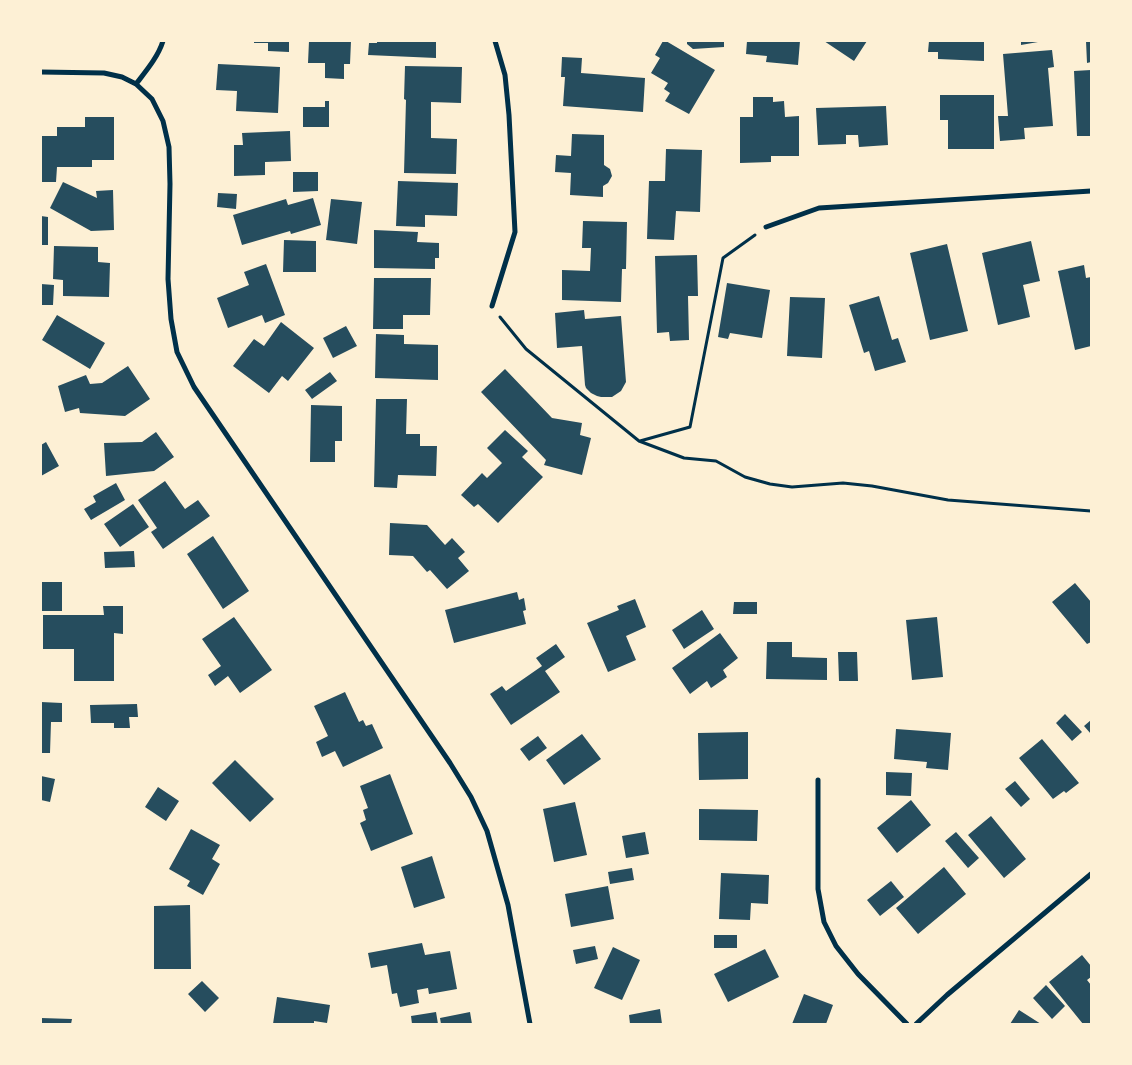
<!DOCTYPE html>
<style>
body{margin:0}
#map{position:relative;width:1132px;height:1065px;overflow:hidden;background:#fdf0d5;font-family:"Exo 2",sans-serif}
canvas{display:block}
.frame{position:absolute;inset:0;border:42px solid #fdf0d5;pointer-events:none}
</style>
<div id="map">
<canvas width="1132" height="1065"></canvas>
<div class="frame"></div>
</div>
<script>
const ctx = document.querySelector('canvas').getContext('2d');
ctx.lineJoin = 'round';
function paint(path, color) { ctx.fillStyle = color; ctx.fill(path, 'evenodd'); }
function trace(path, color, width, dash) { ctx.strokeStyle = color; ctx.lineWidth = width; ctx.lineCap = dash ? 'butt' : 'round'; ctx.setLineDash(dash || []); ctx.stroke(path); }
const building = new Path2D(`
 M254,41h35v11l-21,-1v-8h-14z
 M309,41h42l-1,23h-6v15l-19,-1v-15h-17z
 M377,41h59v17l-68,-3 1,-12h8z
 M663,41h3l49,29 -26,44 -24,-13 5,-8 -6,-4 4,-6 -17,-10 9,-15 -5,-3z
 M687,41h37v6l-31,2 -6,-5z
 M747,41h53l-2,24 -32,-3 1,-6 -21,-2z
 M824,41h43l-13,20z
 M929,41h55v20l-46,-2v-7h-10z
 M1021,41h17v1l-17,3z
 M1086,41h5v21l-4,1z
 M1052,50l2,17 -6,1 5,58 -29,2 1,11 -25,2 -2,-25h10l-5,-62z
 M562,57l20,1 -1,15 64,5 -2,34 -80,-6 2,-29h-4z
 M218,64l62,3 -2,46 -42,-2 1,-20 -21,-1z
 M405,66l57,1 -1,36 -30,-1v36l26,1 -1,35 -52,-1 2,-73 -2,-1z
 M1091,70v66h-14l-3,-65z
 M940,95h54v54h-46v-29h-8z
 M753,97h20v5l11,-1 1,16 14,-1v40h-28v6l-31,1v-46h13z
 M325,101h4v26h-26v-20h22z
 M886,106l2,39 -29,2 -1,-12h-12v9l-28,1 -2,-37z
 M85,117h29v43h-22v7h-35l-1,15h-15v-46h16v-9h28z
 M290,131l1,30 -26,1v13l-31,1v-31h9l-1,-12z
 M572,134l32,1v30l6,4 2,7 -4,7 -5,3v11l-33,-2 1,-22 -16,-1 1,-17 15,1z
 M666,149l36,1 -2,62 -24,-1 -2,29 -27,-1 2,-58h16z
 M293,172h25v19l-25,1z
 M398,181l60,2 -1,33 -32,-1v12l-29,-1z
 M63,182l34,16 -1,-7 17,-1 1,40 -23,1 -41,-23z
 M218,193l19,1 -1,15 -19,-2z
 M313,198l8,27 -30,9 -1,-3 -48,14 -9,-30 53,-16 2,6z
 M331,199l31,3 -5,42 -31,-4z
 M41,216l7,1v28h-7z
 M583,221l44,1 -1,47h-4l-1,33 -59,-2v-30l28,1 1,-23h-9z
 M374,230l44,2 -1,10 22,1v15h-4v11l-61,-1z
 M284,240l32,1v31h-33z
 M1031,241l9,40 -17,4 7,32 -32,8 -16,-72z
 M947,244l21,87 -38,9 -20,-87z
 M54,246l44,1v15l12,1 -1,34 -46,-1v-16l-10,-1z
 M697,255l1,41h-10l1,44 -19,1 -1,-9 -12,1 -2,-77z
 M266,264l19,51 -20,8 -3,-8 -34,13 -11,-30 32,-13 -5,-13z
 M1084,265l2,13 5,-1v69l-16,4 -17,-79z
 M374,278h57l-1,37h-27v14h-30z
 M727,283l43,7 -8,48 -32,-5 -2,6 -10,-2z
 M41,284l13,1 -1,20h-12z
 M879,296l13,44 6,-2 8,24 -31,9 -6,-20 -5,2 -15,-48z
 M790,297l35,1 -3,60 -35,-2z
 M584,310l1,9 36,-3 5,66 -5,9 -9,6h-11l-4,-1 -6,-3 -5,-5 -1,-3 -3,-39 -25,2 -2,-35z
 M57,315l48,28 -15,26 -48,-29z
 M281,322l33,26 -26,33 -6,-5 -13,17 -36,-27 21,-27 10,7z
 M346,326l11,20 -24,12 -10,-20z
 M376,334l28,1v9l34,1v35l-63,-2z
 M128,366l22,33 -25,17 -45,-3 -1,-5 -14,4 -7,-26 28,-11 4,9 12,-1z
 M505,369l47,49 30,5 -2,12 11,3 -9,37 -38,-10 2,-5 -65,-68z
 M330,372l7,9 -25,18 -7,-9z
 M376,399h31l-1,35h14v12h17l-1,30 -38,-1 -1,13 -23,-1z
 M311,405l31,1v35h-7v21h-25z
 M505,430l23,21 -6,6 21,20 -45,46 -20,-19 -4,3 -13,-12 21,-22 5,5 15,-15 -15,-15z
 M156,432l18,25 -20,14 -48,5 -2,-33 38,-1z
 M46,442l13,24 -18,10v-31z
 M165,481l20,28 13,-9 12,16 -47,33 -12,-17 6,-4 -19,-28z
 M116,483l9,17 -34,20 -7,-11 12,-7 -3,-6z
 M133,504l16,23 -29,20 -16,-23z
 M390,523l37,2 18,20 7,-7 13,14 -7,6 11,13 -22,18 -17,-19 -3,2 -14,-16 -24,-1z
 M213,536l36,55 -26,18 -36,-55z
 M134,551l1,16 -30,1 -1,-16z
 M42,582h20v29h-20z
 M1075,583l16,19v40l-4,2 -35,-42z
 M517,592l2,8 5,-2 2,12 -3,1 3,13 -72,19 -9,-33z
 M635,599l11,28 -20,9 10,24 -28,12 -21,-49 32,-13 -2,-4z
 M734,602h23v12h-24z
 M103,606h20v28l-9,-1v48h-40v-32h-31v-34h61z
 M702,610l12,19 -30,20 -12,-19z
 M234,617l38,53 -32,23 -12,-17 -13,10 -7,-11 13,-9 -19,-27z
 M937,617l6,60 -31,3 -6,-60z
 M720,633l18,25 -15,12 4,7 -16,11 -4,-7 -17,13 -18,-26z
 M767,642h25v15l35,1v22l-61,-1z
 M556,644l9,13 -20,14 15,21 -49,33 -21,-31 12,-8 4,5 36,-25 -6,-8z
 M838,652h19l1,29h-19z
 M345,692l14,30 4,-2 3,6 6,-2 11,24 -40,19 -8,-16 -13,6 -6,-15 12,-6 -14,-30z
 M41,702l21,1v19h-11l-1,31h-9z
 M137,704l1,13h-9l1,11h-16v-5h-23l-1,-18z
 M1065,714l17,18 -10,9 -16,-18z
 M1091,720v14l-7,-8z
 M896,729l55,4 -3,37 -22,-2 1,-6 -33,-3z
 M748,732v47l-49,1 -1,-47z
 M582,734l19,25 -37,26 -18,-25z
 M538,736l9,12 -18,13 -9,-12z
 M1042,739l37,44 -13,10 -2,-2 -11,8 -34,-41z
 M235,760l39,39 -24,23 -38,-39z
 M886,772l26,1 -1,23 -25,-1z
 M390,774l23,60 -42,17 -11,-28 6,-3 -3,-10 5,-2 -8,-22z
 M41,776l14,3 -5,23 -9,-2z
 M1015,781l15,18 -9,8 -16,-18z
 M158,787l21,14 -13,20 -21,-14z
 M911,800l20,25 -34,28 -20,-25z
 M575,802l12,53 -33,7 -11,-53z
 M699,809l59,1 -1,31 -58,-1z
 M991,816l35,43 -22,19 -36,-43z
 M191,829l29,16 -8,14 8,5 -17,31 -16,-9 3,-5 -21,-12z
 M645,832l4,22 -23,4 -4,-22z
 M956,832l23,26 -11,10 -23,-27z
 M432,856l13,42 -31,10 -13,-41z
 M944,867l22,27 -48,40 -22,-26z
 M632,868l2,12 -24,4 -2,-12z
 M721,873l48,2 -1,29 -17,-1 -1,17 -31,-1z
 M891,881l13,16 -24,19 -13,-16z
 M608,886l6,33 -43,8 -6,-33z
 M190,905l1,64h-37v-63z
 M714,935h23v13h-23z
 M422,943l3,12 25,-4 7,38 -28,5 -1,-6 -11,2 2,13 -19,4 -3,-14 -5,1 -5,-29 -16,3 -3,-15z
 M595,946l3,13 -22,5 -3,-14z
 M613,947l27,13 -18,40 -28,-12z
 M765,949l14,28 -51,25 -14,-28z
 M1082,955l9,11v11l-4,3 4,5v39h-8l-34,-42z
 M202,981l17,17 -14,14 -17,-18z
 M1046,985l19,21 -13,13 -19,-21z
 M804,994l29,11 -7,19h-34z
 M277,997l53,8 -3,18 -13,-2v3h-41z
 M660,1009l2,15h-32l-1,-9z
 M1019,1010l22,14h-31z
 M436,1012l2,12h-26l-1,-8z
 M470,1012l2,12h-31l-1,-6z
 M41,1018l31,1 -1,5h-30z`);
const path = new Path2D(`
 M500,317l26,32 113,92 45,17 32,3 29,16 25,7 22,3 51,-4 29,3 76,14 143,11
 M640,441l50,-14 33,-169 32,-23`);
const minor = new Path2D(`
 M41,72l63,1 18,4 14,7 16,15 11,22 6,26 1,37 -2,95 3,40 6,33 17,35 256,376 21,34 16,34 21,74 22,119
 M136,84c10,-13 22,-27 27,-43
 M766,227l53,-19 272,-17
 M492,306l23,-74 -6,-117 -4,-40 -10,-34
 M818,780v109l6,33 12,24 22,28 49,50
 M916,1024l31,-29 144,-121`);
paint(building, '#264d5e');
trace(path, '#003049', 3);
trace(minor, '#003049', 5);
</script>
